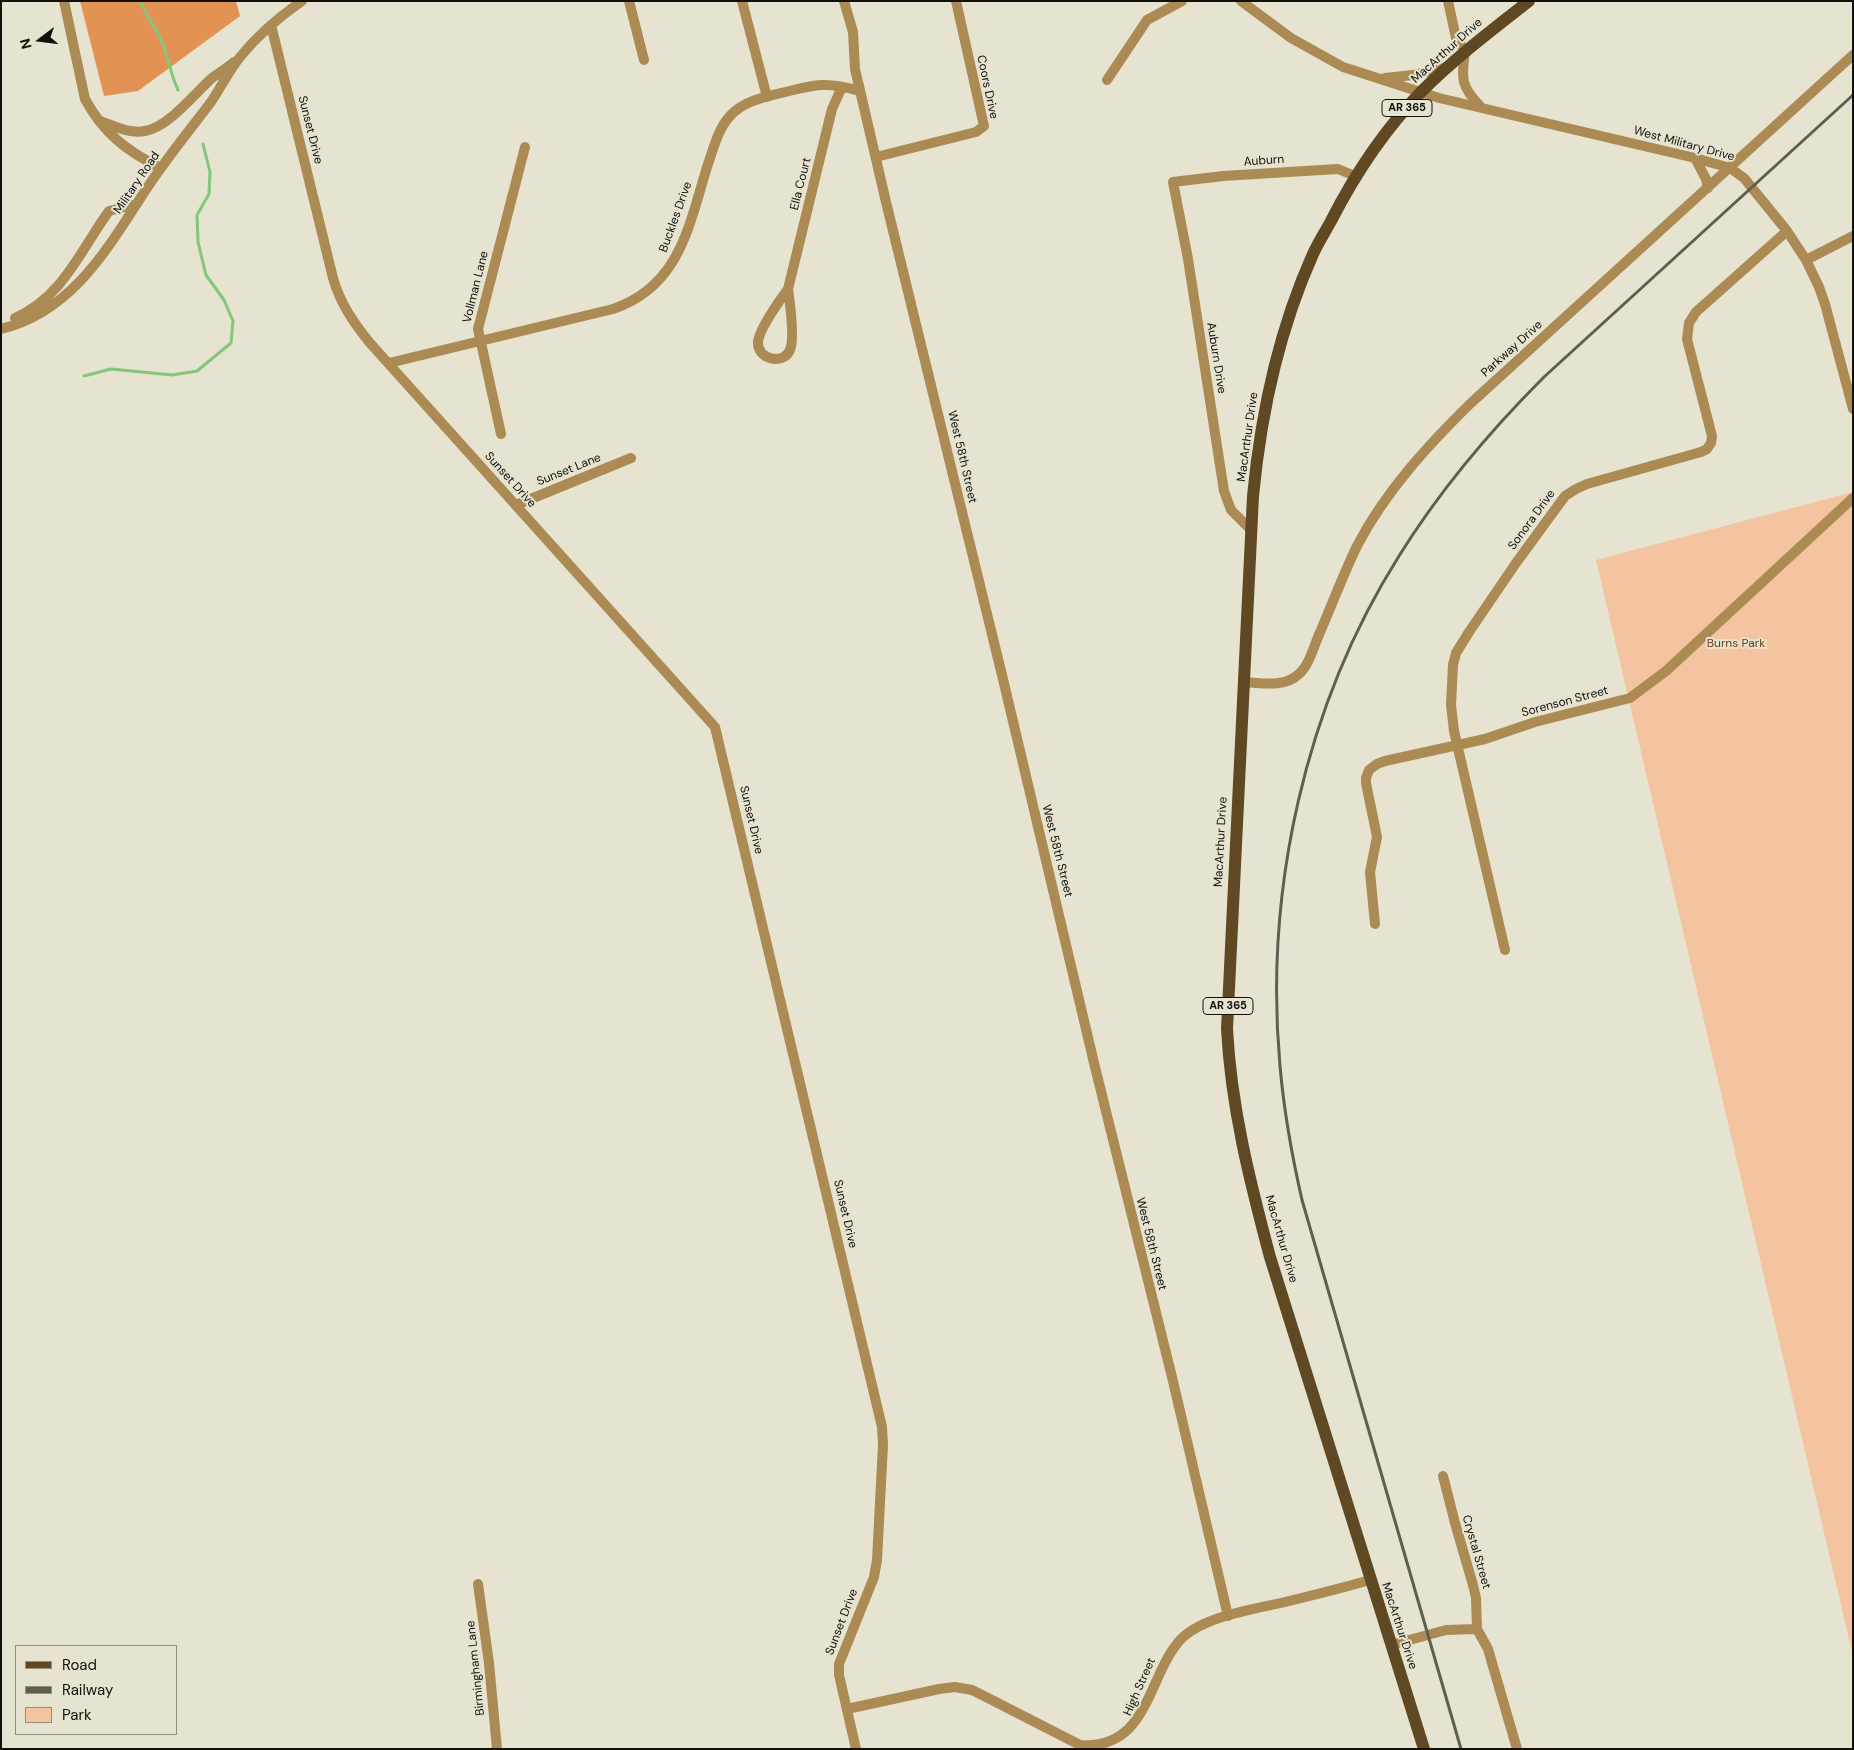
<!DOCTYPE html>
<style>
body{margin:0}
#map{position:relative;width:1854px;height:1750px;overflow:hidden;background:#e6e3d1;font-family:"DM Sans",sans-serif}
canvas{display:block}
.frame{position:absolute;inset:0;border:2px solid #11100a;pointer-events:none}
.legend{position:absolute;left:15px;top:1645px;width:162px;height:90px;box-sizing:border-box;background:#e6e3d1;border:1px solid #918f81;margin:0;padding:6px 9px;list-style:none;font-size:15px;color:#11100a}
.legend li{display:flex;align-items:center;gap:10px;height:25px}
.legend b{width:25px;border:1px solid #918f81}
.north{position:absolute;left:15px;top:15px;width:50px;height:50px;-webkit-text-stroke:4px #e6e3d1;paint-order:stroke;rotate:255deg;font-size:14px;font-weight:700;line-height:20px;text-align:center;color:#11100a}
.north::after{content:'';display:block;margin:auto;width:18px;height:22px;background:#11100a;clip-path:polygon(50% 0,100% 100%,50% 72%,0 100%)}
</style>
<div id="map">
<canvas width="1854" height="1750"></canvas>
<div class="frame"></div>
<ul class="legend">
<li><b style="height:6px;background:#5f4822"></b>Road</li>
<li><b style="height:6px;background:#605e53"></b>Railway</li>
<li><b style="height:14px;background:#f4c3a0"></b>Park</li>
</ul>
<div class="north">N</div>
</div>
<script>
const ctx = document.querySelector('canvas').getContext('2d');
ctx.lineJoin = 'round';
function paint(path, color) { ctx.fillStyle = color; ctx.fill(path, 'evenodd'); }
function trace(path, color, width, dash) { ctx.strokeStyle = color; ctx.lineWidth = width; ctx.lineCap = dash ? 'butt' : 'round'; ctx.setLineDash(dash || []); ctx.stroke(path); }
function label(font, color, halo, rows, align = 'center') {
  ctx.font = font + ' "DM Sans",sans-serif'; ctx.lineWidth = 4; ctx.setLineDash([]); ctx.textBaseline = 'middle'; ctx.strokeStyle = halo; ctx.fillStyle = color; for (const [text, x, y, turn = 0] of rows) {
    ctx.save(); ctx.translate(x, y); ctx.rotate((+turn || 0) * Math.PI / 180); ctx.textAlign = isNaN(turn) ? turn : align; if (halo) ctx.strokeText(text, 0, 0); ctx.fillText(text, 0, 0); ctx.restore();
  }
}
const green = new Path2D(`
 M1853,492v1164l-257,-1096z`);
const forest = new Path2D(`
 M80,1h156l4,15 -102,75 -34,5z`);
const stream = new Path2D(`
 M140,1c7,17 20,32 25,49 5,15 6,25 13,40
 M84,376l27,-7 61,6 25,-4 34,-28 2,-22 -9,-21 -18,-25 -8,-33 -1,-27 12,-21 1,-22 -7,-28`);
const minor = new Path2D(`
 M64,1l21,98c19,35 41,51 75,69
 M629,1l15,59
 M742,1l25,96
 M844,1l9,31 2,37 31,133 116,473 93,392 77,310 56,239
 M1241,1l50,37 52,29 96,31 256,60 35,10 14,10 43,53 19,29 13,27 6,17 28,105
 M1448,1l8,37 9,13c-4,28 -4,36 16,56
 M271,25l62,253c7,25 20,44 37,65l345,384 167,700 1,18 -6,115 -3,17 -35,87v11l17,74
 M1385,78l28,-3 34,-8
 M1107,80l40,-60 35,-19
 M100,121c14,5 29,13 45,10 24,-4 49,-37 67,-53 7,-5 15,-10 22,-16
 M876,157l100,-25 8,-6 -28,-125
 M1695,158l11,21 2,9
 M1806,260l47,-24
 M788,289l44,-180 10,-22
 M788,289c2,14 7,49 2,61 -7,16 -33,9 -32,-8 1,-13 22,-42 30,-53z
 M15,318c48,-21 65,-67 94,-107l28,-7
 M1,329c71,-17 107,-81 144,-138 20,-31 44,-60 66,-89 10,-15 18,-31 29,-45 18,-22 39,-40 62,-56
 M389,363l224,-54c68,-23 76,-85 95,-145 6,-17 10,-35 22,-48 14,-15 32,-18 51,-23 15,-3 30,-9 45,-8 12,0 23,3 34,6
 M501,434l-23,-105 47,-182
 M516,505l115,-47
 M1251,530l-20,-20 -7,-19 -36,-232 -15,-77 50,-6 115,-7 17,7
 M1244,682c18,1 40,6 55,-8 10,-9 14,-25 19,-37 13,-30 25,-62 39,-91 28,-54 71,-101 114,-143l382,-348
 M1375,924l-5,-52 7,-35 -11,-54v-5l3,-8 8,-6 8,-3 100,-22 50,-17 95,-24 36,-27 187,-173
 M1505,950l-51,-219 -3,-26 2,-40 3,-12 13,-21 47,-69 49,-67 11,-7 11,-5 114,-32 6,-3 4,-6 1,-7 -25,-97 2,-16 7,-11 91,-81
 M1443,1476l12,47 18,62 3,13 1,31 11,20 29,100
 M478,1584l11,79 8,86
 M1391,1645l55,-15 31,-1
 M847,1709l92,-20 16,-2 17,3 14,7 94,48c70,5 67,-71 102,-107 23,-22 73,-29 103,-36 29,-7 57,-14 85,-22`);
const major = new Path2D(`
 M1424,1749l-154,-492c-20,-75 -39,-150 -43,-228l26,-533c8,-84 25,-164 60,-242 5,-11 12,-22 18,-33 24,-47 54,-92 91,-130 33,-33 70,-61 107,-90`);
const rail = new Path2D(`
 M1461,1749l-159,-549c-10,-44 -18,-88 -22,-134 -16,-175 25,-361 119,-510 41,-66 90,-124 145,-179l309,-282`);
const shields = [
 [1407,108,50],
 [1228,1006,50]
];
const shieldNames = [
 ["AR 365",1407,108],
 ["AR 365",1228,1006]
];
const streetNames = [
 ["MacArthur Drive",1447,51,-42],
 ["Coors Drive",987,87,78],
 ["Sunset Drive",310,130,76],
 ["West Military Drive",1684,144,15],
 ["Auburn",1264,161,-4],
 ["Military Road",137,183,-56],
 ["Ella Court",801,184,-76],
 ["Buckles Drive",676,217,-70],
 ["Vollman Lane",476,287,-76],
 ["Parkway Drive",1512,349,-42],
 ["Auburn Drive",1216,358,81],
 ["MacArthur Drive",1248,437,-82],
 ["West 58th Street",962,457,77],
 ["Sunset Lane",569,470,-22],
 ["Sunset Drive",510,480,48],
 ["Sonora Drive",1532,520,-54],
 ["Sorenson Street",1565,702,-15],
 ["Sunset Drive",751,820,77],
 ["MacArthur Drive",1221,842,-87],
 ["West 58th Street",1057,851,76],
 ["Sunset Drive",845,1214,77],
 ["MacArthur Drive",1281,1239,74],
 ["West 58th Street",1151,1244,76],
 ["Crystal Street",1476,1552,74],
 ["Sunset Drive",842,1622,-69],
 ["MacArthur Drive",1399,1626,72],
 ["Birmingham Lane",476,1668,-96],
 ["High Street",1140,1687,-66]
];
const parkNames = [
 ["Burns Park",1736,644]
];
paint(green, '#f4c3a0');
paint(forest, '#e29354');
trace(stream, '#84c67b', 3);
trace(minor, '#ab8a53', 10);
trace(major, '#5f4822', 12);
trace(rail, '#605e53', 3);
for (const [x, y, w] of shields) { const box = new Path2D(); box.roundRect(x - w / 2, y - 8.5, w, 17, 4); ctx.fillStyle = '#e6e3d1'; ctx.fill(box); trace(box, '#11100a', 1); }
label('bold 11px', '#11100a', null, shieldNames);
label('12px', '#11100a', '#e6e3d1', streetNames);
label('12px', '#703c0c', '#e6e3d1', parkNames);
</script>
